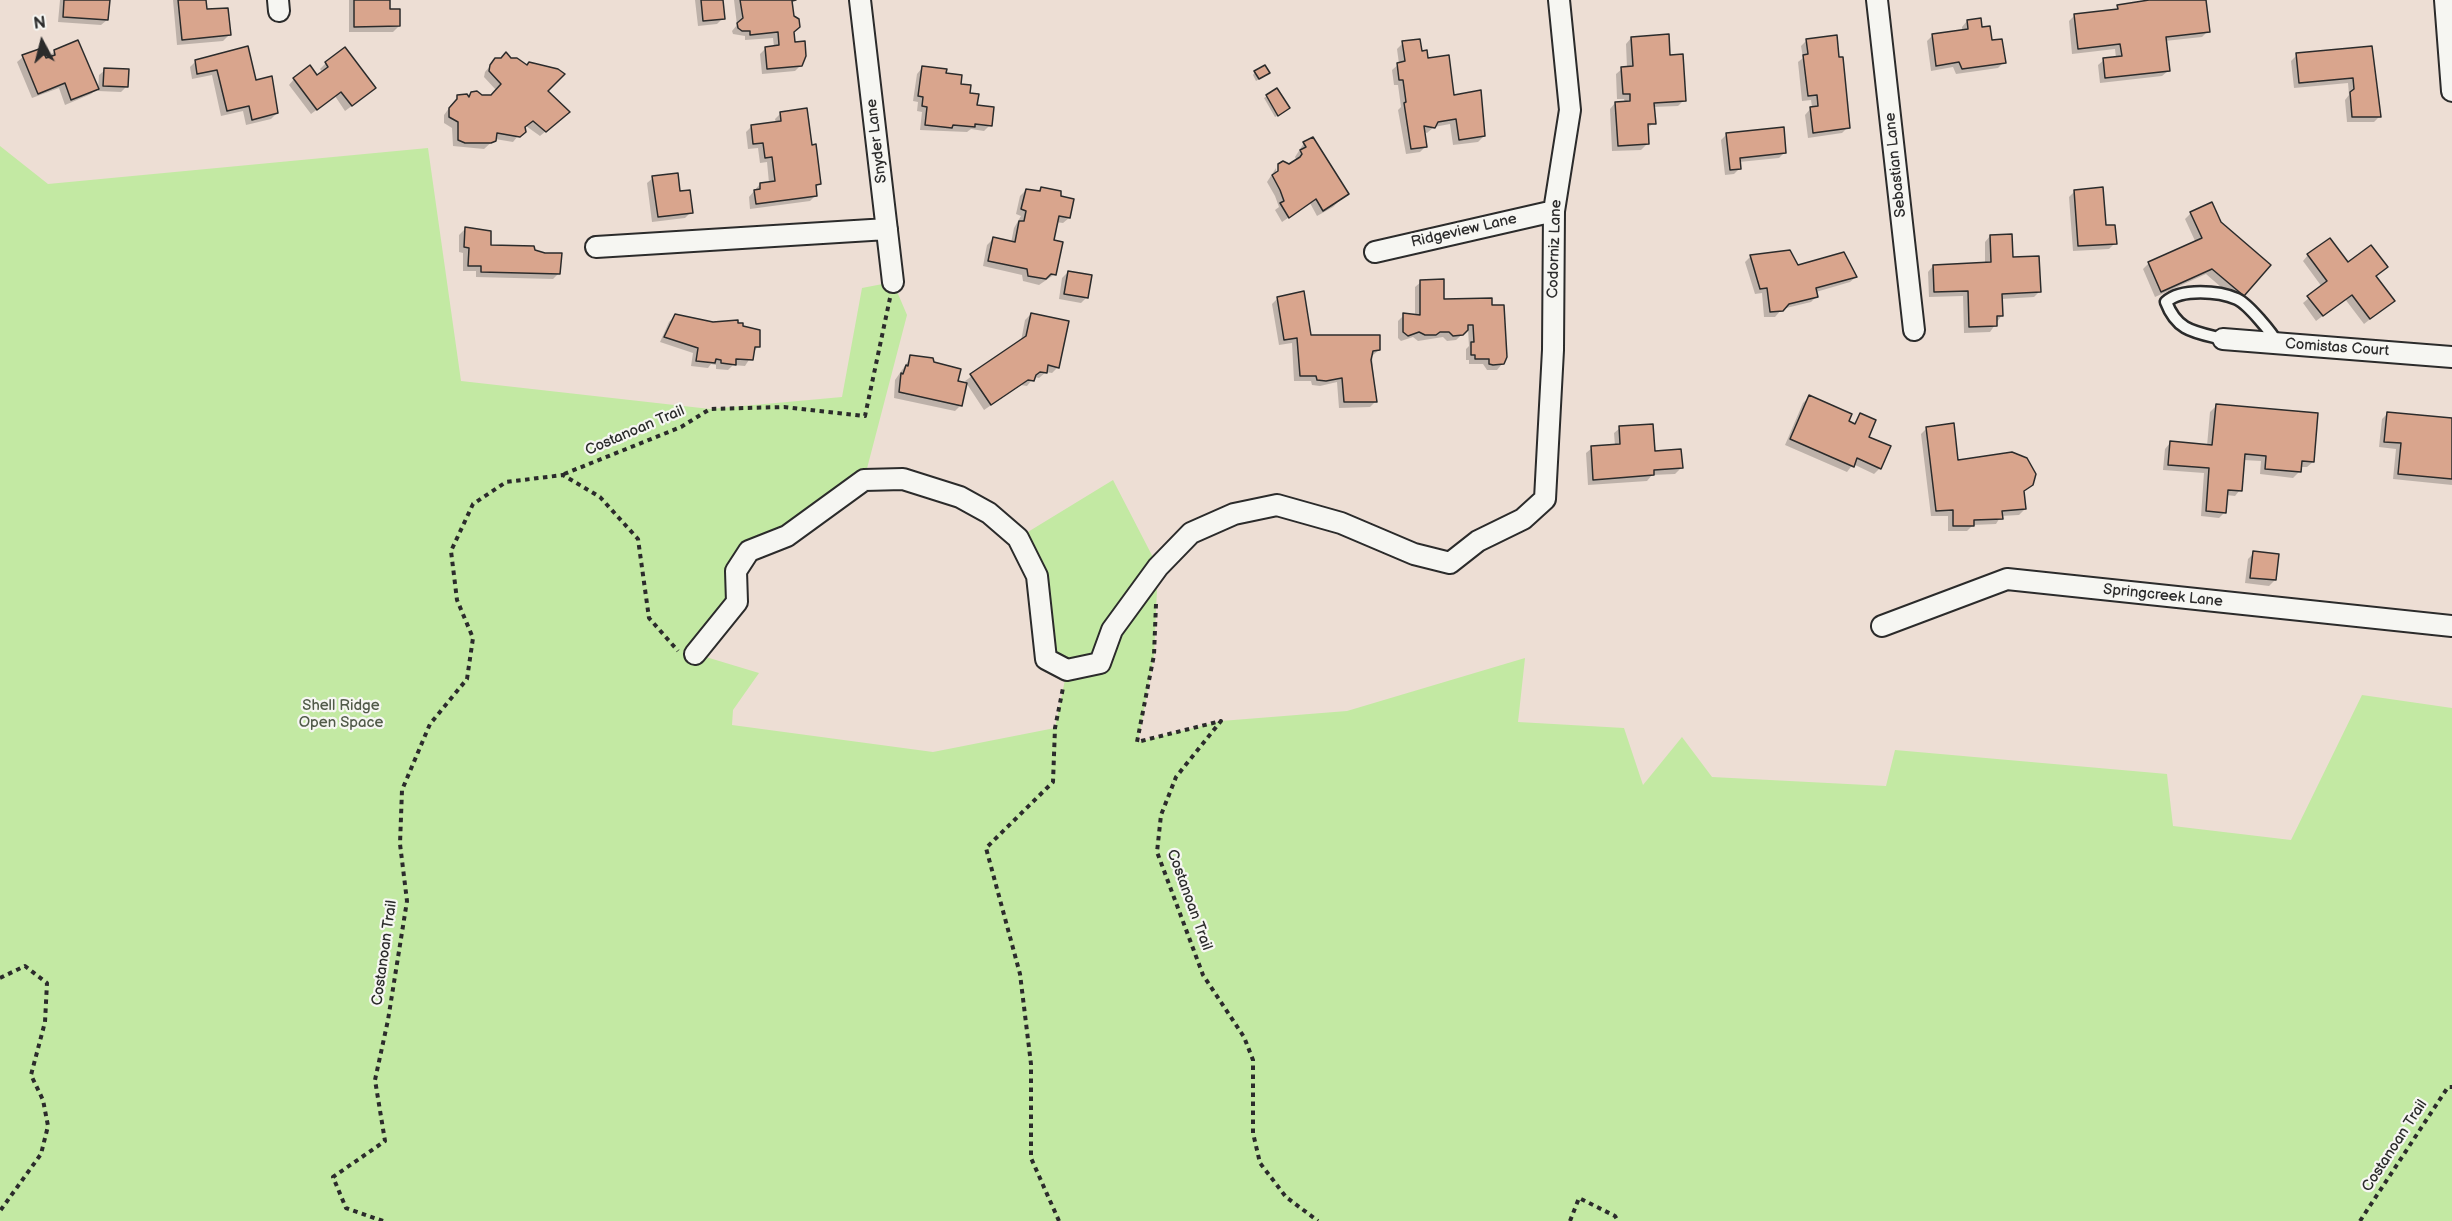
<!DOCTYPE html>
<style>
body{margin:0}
#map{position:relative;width:2452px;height:1221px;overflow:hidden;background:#edded4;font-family:"Balsamiq Sans",sans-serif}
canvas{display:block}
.north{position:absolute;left:12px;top:12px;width:60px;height:60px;-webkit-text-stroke:4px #f6f6f2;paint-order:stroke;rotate:353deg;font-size:16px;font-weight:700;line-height:24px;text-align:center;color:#2b2b2b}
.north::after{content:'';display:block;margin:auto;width:21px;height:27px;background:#2b2b2b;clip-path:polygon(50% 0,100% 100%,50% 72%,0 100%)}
</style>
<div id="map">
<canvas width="2452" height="1221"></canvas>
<div class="north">N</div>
</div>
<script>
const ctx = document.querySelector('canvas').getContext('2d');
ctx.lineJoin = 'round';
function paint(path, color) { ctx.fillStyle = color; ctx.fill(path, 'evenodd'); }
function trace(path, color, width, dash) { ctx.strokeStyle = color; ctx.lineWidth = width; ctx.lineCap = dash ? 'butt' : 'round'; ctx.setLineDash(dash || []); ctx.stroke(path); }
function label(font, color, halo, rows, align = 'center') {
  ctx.font = font + ' "Balsamiq Sans",sans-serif'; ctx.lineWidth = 4.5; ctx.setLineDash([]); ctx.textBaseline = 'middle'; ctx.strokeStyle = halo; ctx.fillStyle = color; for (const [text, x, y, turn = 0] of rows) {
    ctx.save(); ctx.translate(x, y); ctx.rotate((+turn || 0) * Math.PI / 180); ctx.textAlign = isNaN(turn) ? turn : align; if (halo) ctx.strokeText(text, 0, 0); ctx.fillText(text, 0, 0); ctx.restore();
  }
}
const green = new Path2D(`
 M0,146l48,38 380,-36 33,233 249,28 132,-12 20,-109 31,-6 14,33 -43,165 -115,71 -12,51 -41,52 63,19 -26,37 -1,15 201,27 122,-24 12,-58 -21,-11 -28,-121 95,-58 45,87 -4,88 -16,87 83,-21 126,-10 178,-53 -7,64 106,6 19,57 39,-48 30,40 174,9 9,-36 272,24 6,52 118,14 71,-145 90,13v513h-2452z`);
const shadow = new Path2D(`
 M60,0h48l-1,20 -6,5 -43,-3z
 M173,0h32l1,11 23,24 -6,6 -46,4z
 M349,0h39v10l11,16 -6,6h-44z
 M695,0h26l2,18 -6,6 -19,2z
 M734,0h59l1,44 7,21 -6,6 -33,3 -2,-20 6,-6 8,-1 -1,-9 -28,2v-4l-12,-2 -1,-3 5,-6z
 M2148,0h33l27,31 -6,6 -37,4 3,30 -6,5 -62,7 -2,-18 6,-5 12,-2 -1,-9 -43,5 -3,-33 5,-5 40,-5 4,-4 26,-4z
 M1967,21l14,8 23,33 -6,6 -42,6 -3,-7 -22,4 -4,-30 6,-6 29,-4v-4z
 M1631,38l38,19 15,43 -6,6 -25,1 1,16 -8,6 1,15 -6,6 -29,1 -2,-42 5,-6h10l-1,-4h-7l-1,-25 6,-5 5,-1 -1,-24z
 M1807,40l41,87 -6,6 -34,5 -3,-23 7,-8 -1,-7 -9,1 -4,-39 5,-4 -2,-12z
 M1403,43l18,10 31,44 28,-5 4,44 -6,6 -25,3 -3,-21 -16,3 -7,6 -3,-1 1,15 -5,5 -14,2 -8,-44 3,-3 -3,-22h-4l-2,-15 7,-6 -2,-15z
 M2370,47l9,70 -5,5h-27l-2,-22 4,-5 -1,-12 -54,5 -3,-27 6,-6z
 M55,51l42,38 -6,5 -26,11 -6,-17 -27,10 -15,-36 6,-5 22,3z
 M495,60l51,31 17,26 -23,19 -14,-10 -13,16 -18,-3 -11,10 -31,-3 -1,-18 -8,-5v-8l14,-19 10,1 4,-4 19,4 5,-7 -12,-13 1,-5z
 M196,61l59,21 22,31 -6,6 -25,6 -3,-14 -22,5 -9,-41 -20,4 -2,-12z
 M326,63l42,31 -23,17 -10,-15 -24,18 -22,-29 5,-6 23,-2 6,-4 -3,-4z
 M922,68l22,7 15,10 31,40 -6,6 -13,-2 -4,3 -47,-2 2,-18 -5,-1 1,-9 -5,-1 4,-27z
 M105,70l21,17 -5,5 -23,-1 1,-16z
 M1255,72l11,3 -10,6 -3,-6z
 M1267,96l19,15 -11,6 -11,-19z
 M781,113l29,34 10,36 -5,5 1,7 -6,6 -60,8 -1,-12 11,-13 9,-1 -2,-21 -7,1 -2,-15 -10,1 -2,-17 5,-5 25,-4 -1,-4z
 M1727,134l58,18 -6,6 -40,4 1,6 -6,6 -9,1 -4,-35z
 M1304,143l43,50 -14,14 -16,9 -7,-13 -28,19 -7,-12 4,-3 -4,-11 -8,-14 9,-14 1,11 2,-14h10l8,-4 -2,-4z
 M653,178l38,34 -6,6 -33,4 -5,-39z
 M1042,189l27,29 -6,5 -7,-1 -4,19 3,33 -16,11 -16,-4 -1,-6 -39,-9 4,-21 6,-6 18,4 3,-15 7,-12 -5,-2 4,-18 6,-6 12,2z
 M2075,191l40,52 -6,6 -36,2 -4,-54z
 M2191,213l29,10 49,42 -32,36 -31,-27 -51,23 -12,-28 6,-6 47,-20 -11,-24z
 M465,229l25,17 44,6 25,21 -6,6 -77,-2v-6h-13v-18l-4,-1v-17z
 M1990,236l49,56 -5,5 -33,2 1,16 -12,17 -26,1 -1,-37 -34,1 -1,-25 5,-6 52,-2v-22z
 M2308,255l40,9 38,3 -11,10 18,24 -29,23 -19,-25 -29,22 -13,-18 19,-16 -19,-26z
 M1750,257l47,10 59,10 -6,5 -34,10 1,4 -6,6 -29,7 -7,8h-11l-2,-24 -7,1 -10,-32z
 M1068,272l19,25 -6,6 -22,-4 3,-21z
 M1421,282l22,18h48l12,63 -6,7h-10l-4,-6h-14v-4h-3v-11l3,-3 -1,-17 -12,11 -9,1 -4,-4 -25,4 -5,-4 -12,4 -3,-3v-17l6,-6 11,1v-29z
 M1278,298l32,39 69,13 -7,6 4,45 -6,6 -31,1 -2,-26 -17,4 -8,-1 -1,-4h-17l-2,-38 -13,2 -7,-41z
 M1031,314l27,53 -6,6 -6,-1 -7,6 -5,-1 -7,9 -6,-1 -37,25 -19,-29 56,-40 4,-21z
 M675,316l83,30 -13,20 -12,-1 -5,5 -12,-1v-4l-5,-1 -3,4 -17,-2 2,-13 -33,-11 9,-20z
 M911,357l22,6 23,19 5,23 -6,6 -61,-13 1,-18z
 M1809,397l44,28 7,-10 20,53 -6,6 -21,-10 -6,8 -62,-27 18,-42z
 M2216,406l97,56 -6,5h-7l-1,5 -6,6 -33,-4 1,-13 -18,-1 -3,30 -5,6 -9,-1 -1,17 -6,6 -18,-2 3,-43 -41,-3 2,-21 5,-6 37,3 3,-34z
 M2388,413l64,6v66l-59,-6 3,-30 -17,-2 3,-28z
 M1620,428l33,25 28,15 -6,6 -23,1 -5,6 -59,4 -2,-32 6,-5 23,-2 -1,-13z
 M1927,428l30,34 75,22 -9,8 2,17 -6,6 -18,1 -5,8 -23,1 -6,6h-19v-15h-17l-10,-82z
 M2254,553l21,27 -6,6 -24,-3 3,-24z`);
const building = new Path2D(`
 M64,0h46l-2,20 -45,-3z
 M178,0h28l1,9 21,-1 3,27 -49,5z
 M354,0h36v9h10v17l-46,1z
 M701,0h22l2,19 -22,2z
 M740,0h56l-4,1 2,15 5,3 1,8 -6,5 1,10 10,-1 1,15 -4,10 -35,3 -2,-22 14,-2 -1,-13 -28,3v-4h-8l-4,-3 -1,-5 6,-5z
 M2149,0h57l4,32 -44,5 4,34 -65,7 -2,-20 19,-2 -2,-12 -42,5 -4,-35 44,-5 -1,-4z
 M1981,18l1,9 8,-1 2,14 10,-1 4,24 -44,6 -3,-7 -23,4 -4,-32 36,-5 -1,-9z
 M1669,34l1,21 13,-1 3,47 -32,2 2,21h-8l1,20 -31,2 -3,-44 15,-1v-7h-7l-2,-27 12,-1 -2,-29z
 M1837,35l2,22h4l7,71 -37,5 -3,-26 8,-1 -1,-11 -9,1 -5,-41 5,-1 -2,-15z
 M1420,39l2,12 5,-1 1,8 21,-3 5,40 27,-5 4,46 -26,4 -3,-21 -18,3 -3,6 -11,-2 3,21 -16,2 -7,-46 2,-1 -3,-22h-4l-2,-17 8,-2 -3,-20z
 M78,40l21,49 -28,11 -6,-17 -27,11 -16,-39 20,-7 4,10 9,-3 -1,-5z
 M248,46l8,34 16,-4 6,37 -26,7 -3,-14 -22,5 -10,-41 -20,4 -2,-14z
 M2372,46l9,71h-29l-2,-25 4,-3 -1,-11 -54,5 -3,-30z
 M345,47l31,41 -24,18 -11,-14 -24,18 -24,-32 17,-13 7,10 11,-8 -3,-5z
 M506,52l5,6h6l10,7 2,-3 29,7 7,5 -17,17 22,21 -24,20 -13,-11 -8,6 1,5 -6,5 -23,-4 -1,8 -5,2h-26l-7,-3v-18l-9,-5v-9l8,-9v-4l10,-1 2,3 2,-5 6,-1 5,4h9l10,-11 -12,-13 1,-6 5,-7h6z
 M1265,65l5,8 -11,6 -5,-8z
 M922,66l25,3 -1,4 16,2 -1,9 10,1 -1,8 9,1 -2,11 17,2 -2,19 -17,-2v3l-22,-2 -1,3 -27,-3 2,-18 -5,-1 1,-9 -5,-1z
 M104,68l25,1 -1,18 -25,-1z
 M1277,88l13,20 -12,8 -12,-21z
 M807,108l5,37 4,-1 5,40 -5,1 1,11 -61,8 -2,-14 6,-1v-6l15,-2 -3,-24 -7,1 -2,-15 -10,1 -2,-19 30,-4 -1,-9z
 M1784,127l2,26 -46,5 1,11 -11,1 -4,-37z
 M1313,137l36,57 -26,17 -7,-12 -27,19 -9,-15 4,-2 -4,-11 -8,-15 6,-4v-7l5,-3 6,3 11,-7 2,-3 -2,-4 6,-3 -3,-5z
 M678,173l2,18 10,-1 3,23 -35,4 -6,-41z
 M1041,187l20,4v5l13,3 -4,19 -11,-2 -5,24 9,2 -7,33 -5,-1 -5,5 -18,-3 -1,-7 -39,-8 5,-24 22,5 4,-21h5l2,-10 -5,-2 5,-20 14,2z
 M2103,187l3,38h9l2,19 -39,2 -4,-56z
 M2212,202l9,20 50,43 -27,31 -32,-27 -51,23 -13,-30 54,-24 -12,-26z
 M465,227l26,4v14l43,1 1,4 10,3h17l-2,21 -79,-2v-6h-13l1,-18 -5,-1z
 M2012,234l1,23 26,-1 2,36 -39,2 1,22h-6v10l-28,1 -1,-36 -34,1 -1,-27 58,-3 -1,-27z
 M2330,238l18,24 23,-17 17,22 -12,9 19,25 -25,18 -18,-24 -29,21 -16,-20 20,-15 -20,-27z
 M1790,250l8,15 46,-13 13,25 -41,11 2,9 -29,7 -6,7 -13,1 -3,-24 -7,1 -10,-34z
 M1068,271l24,4 -4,23 -24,-4z
 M1444,279v20l48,-1v7h12l3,52 -3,7 -11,1 -4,-1v-5h-14v-4h-4v-13h3l-1,-17h-5v5l-5,5 -10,1 -4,-4h-9l-4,3h-11l-6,-3 -11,4 -5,-4v-19l17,2v-35z
 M1304,291l7,44h69v15l-7,1 -2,9 6,42h-33l-2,-24 -16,3 -9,-1 -1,-4h-16l-3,-38 -13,2 -7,-43z
 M1031,313l38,8 -10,47 -11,-3 -1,8 -7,-1 -4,3 -2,6 -6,-1 -37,25 -21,-31 56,-38z
 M675,314l38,8 25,-2v3h5v3l17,4v17h-5l-2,13 -17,-1v6l-15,-2v-3l-5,-1 -1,4 -19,-2 2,-13 -34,-11z
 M910,355l23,3 1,4 27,7 -3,12 9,2 -5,23 -63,-14 2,-19 2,1 3,-9 2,1z
 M1809,395l43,19 -3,7 6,3 5,-11 16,7 -7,17 22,9 -10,23 -24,-11 -3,9 -64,-28z
 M2216,404l102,9 -4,49 -12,-1 -1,11 -36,-3 1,-13 -21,-2 -3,37 -14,-1 -2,23 -20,-2 3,-43 -41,-3 2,-24 42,4z
 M2387,412l65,6v61l-54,-5 3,-31 -17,-1z
 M1954,423l4,37 54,-8 15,6 9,16 -3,11 -9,6 2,18 -24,2 1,8 -29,1v6h-21v-16l-17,1 -10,-84z
 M1653,424l2,27 26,-2 2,19 -29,2v5l-61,5 -2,-34 29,-2 -1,-18z
 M2253,551l26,3 -3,26 -26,-2z`);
const path = new Path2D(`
 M564,474l117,-47 29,-18 74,-2 81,9 25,-118
 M1156,604l-2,51 -17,87 84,-21 -45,56 -15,38 -4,37 46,123 41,62 9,23v73l7,30 26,34 32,24
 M0,978l25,-12 22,17 -2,39 -14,53 12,25 5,26 -7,28 -41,57
 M383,1221l-37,-13 -13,-31 52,-36 -10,-61 13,-60 19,-119 -7,-57 2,-54 28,-66 37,-45 6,-41 -16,-38 -6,-49 22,-47 33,-22 57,-7 37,22 38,42 11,79 29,33
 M1059,1221l-28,-63v-94l-11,-90 -34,-126 67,-66 2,-54 8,-40
 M1570,1221l9,-23 36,18 3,5
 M2360,1221l88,-134h4`);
const service = new Path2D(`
 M2223,339c-29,-7 -46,-8 -57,-37 15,-14 53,-11 71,-3 11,5 35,34 41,45`);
const minor = new Path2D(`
 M278,0l1,11
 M860,0l33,282
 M1877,0l37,330
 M2445,0l7,91
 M596,247l291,-18
 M1375,252l179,-41
 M2223,339l229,18
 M1882,626l125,-47 445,47
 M695,654l42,-52 -1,-31 13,-20 38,-15 77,-56 39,-1 57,18 29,16 29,25 19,38 9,83 21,11 33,-7 12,-33 46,-63 33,-34 43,-19 43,-9 64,18 73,31 36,9 28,-22 45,-22 22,-20 8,-149 1,-139 16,-101 -11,-110`);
const streetNames = [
 ["Snyder Lane",877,141,-97],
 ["Sebastian Lane",1896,165,-96],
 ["Ridgeview Lane",1464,231,-13],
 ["Codorniz Lane",1555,249,-88],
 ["Comistas Court",2337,348,4],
 ["Costanoan Trail",635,431,-23],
 ["Springcreek Lane",2163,596,6],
 ["Costanoan Trail",1189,900,70],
 ["Costanoan Trail",385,953,-82],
 ["Costanoan Trail",2395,1146,-57]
];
const parkNames = [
 ["Shell Ridge",341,706],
 ["Open Space",341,723]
];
paint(green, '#c3e9a3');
paint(shadow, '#0003');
paint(building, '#d9a58d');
trace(building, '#2b2b2b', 1.5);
trace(service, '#2b2b2b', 15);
trace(minor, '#2b2b2b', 24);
trace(path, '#2b2b2b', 4, [4.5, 4.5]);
trace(service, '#f6f6f2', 10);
trace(minor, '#f6f6f2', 20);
label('15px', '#2b2b2b', '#f6f6f2', streetNames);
label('15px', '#515a49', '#f6f6f2', parkNames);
</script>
